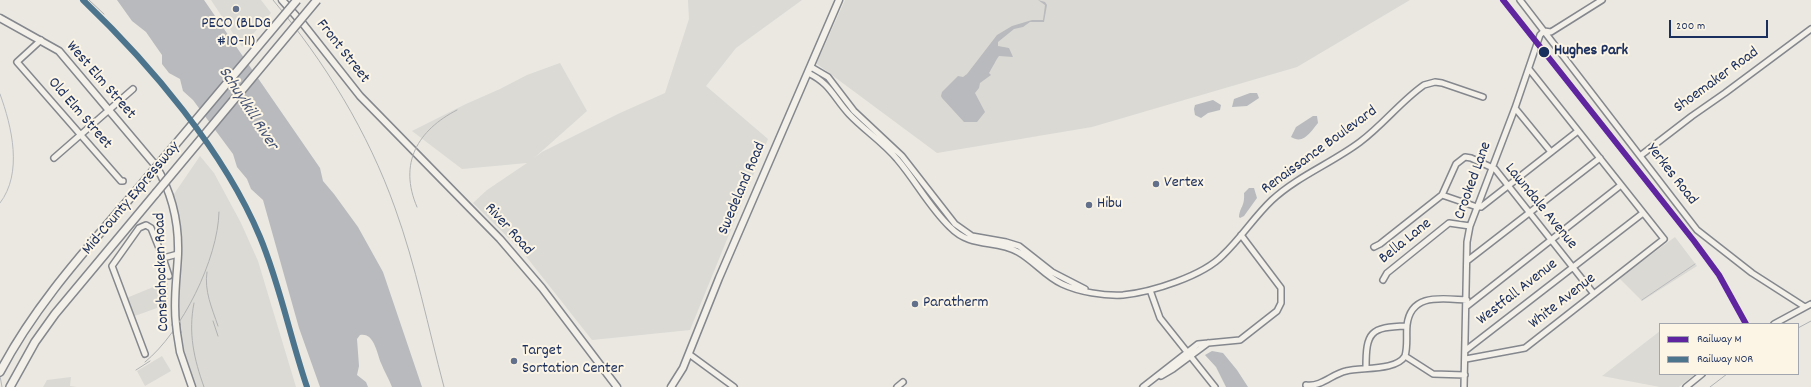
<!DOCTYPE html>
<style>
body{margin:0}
#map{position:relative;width:1811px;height:387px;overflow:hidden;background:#eae8e1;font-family:Dekko,sans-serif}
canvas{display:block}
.legend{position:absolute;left:1659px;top:323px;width:140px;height:52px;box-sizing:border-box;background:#fcf5e5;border:1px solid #a2a6af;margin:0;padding:5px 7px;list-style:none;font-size:12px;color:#1b2f5e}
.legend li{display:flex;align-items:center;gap:8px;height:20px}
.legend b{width:20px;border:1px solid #a2a6af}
.scale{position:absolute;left:1669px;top:20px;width:99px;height:18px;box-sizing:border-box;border:2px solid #1b2f5e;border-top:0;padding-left:5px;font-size:12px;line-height:14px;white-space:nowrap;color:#1b2f5e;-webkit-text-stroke:3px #fcf5e5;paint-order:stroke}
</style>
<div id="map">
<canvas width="1811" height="387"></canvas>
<ul class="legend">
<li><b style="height:5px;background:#5f249f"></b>Railway M</li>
<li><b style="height:5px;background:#4c748c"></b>Railway NOR</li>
</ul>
<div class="scale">200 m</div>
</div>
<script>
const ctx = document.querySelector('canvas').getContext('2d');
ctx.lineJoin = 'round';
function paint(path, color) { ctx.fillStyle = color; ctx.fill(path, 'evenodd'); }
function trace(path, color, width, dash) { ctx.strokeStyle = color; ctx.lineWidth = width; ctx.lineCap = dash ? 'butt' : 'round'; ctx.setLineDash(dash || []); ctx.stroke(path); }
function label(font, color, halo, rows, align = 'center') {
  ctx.font = font + ' Dekko,sans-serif'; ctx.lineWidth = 4; ctx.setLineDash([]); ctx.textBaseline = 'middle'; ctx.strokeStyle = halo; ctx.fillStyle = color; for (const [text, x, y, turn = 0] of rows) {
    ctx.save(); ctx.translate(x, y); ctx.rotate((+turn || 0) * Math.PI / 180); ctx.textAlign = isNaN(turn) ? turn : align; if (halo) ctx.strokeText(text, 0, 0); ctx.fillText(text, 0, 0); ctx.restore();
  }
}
const built = new Path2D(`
 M211,0h50l10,13 -29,34z
 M688,0h114l-66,48 -30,38 62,53 -78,191 -98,10 -71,-90 -48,-47 14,-13 40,-27 -65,6 -50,-38 54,-27 34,-15 27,-14 33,-12 27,48 -53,47 8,-6 78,-39 45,-20 24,-74z
 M200,156l14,17 27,50 17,38 38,126h-102l-14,-50 -2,-23 2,-91 -8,-26z
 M1660,331v43h35l-16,13h-19l-58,-11z`);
const green = new Path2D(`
 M845,0h565l-113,67 -205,60 -155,26 -120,-89v-2z
 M1675,237l22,29 -55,35 -23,-23z
 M168,281v23l-36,13 -8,-18z
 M162,356l9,15 -26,15 -8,-15z
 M71,377l-1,9 7,1h-34l4,-7z`);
const water = new Path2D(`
 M117,0h87l116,168 3,13 11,13 24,33 25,45 39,115h-30c-3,-8 -8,-16 -11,-24 -4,-10 -7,-31 -21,-28l-3,4 2,27 -2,9 9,7 2,5h-48l-21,-59 -36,-128 -12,-11 -4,-10 -10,-12 -4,-13 -40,-54 -10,-9 -3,-12 -11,-6 -7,-9v-9l-7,-10 -9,-13 -14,-11z
 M1038,0l7,2 2,3 -3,17h-14l-7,5 -9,2 -16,13v4l11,2 4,9 -14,-1c-2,2 -8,14 -10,17l2,2 -11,8 -1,5 -4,5 10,19 -8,10h-13l-22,-24 -1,-2 1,-4 16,-16 5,1 4,-3 30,-39 15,-9 20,-6h11l2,-15z
 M1250,93h7l2,5 -12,8 -15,1 2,-8z
 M1213,100l8,5 -1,5 -12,3 -7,5 -6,-3 -1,-6 1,-4z
 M1313,116h4l1,7c-7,8 -14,22 -27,14l5,-10z
 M1249,188h5l3,10 -13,18 -4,2 -1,-1c1,-11 6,-10 5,-24z
 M1212,351l11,2 14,17 11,17h-22l-10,-20 -11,-12z`);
const stream = new Path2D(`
 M0,94c12,33 23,79 0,109
 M1642,300l53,-36
 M0,376l2,11`);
const minor = new Path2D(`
 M1520,0l177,230 55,43 53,34
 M1544,31l7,1 51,-32
 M41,40l-24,22 104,119h2
 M811,67l17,10 26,34 48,45 53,68 17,12 34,6 13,4 33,26 33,17
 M808,73c22,10 26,25 41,41 15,16 34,28 48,45 19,22 32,48 53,68 21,22 45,12 68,25 16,9 27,24 44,32 17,8 42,12 61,11 29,-3 80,-19 100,-40 18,-17 31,-38 49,-55 26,-24 60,-37 88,-58 23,-17 41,-41 64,-57l11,-3 7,1 41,14
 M1515,108l36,44
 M1640,156l52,-40 33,-23 86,-64
 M54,158l79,-69
 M1442,195l35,12h4l97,-76
 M1374,247l6,-3 62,-49 14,-31 9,-7 6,1 24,11 99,125
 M1467,261l133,-103
 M169,276l-6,-18 15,-4
 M1383,280l4,-7 62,-50 21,3
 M1150,290l10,28 55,69
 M1467,306l154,-121
 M1774,324l37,-20
 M1466,350l177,-137
 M145,354l-33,-88 27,-38 7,-3 5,3 12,30
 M689,354l45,33
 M1405,356l28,18 32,1
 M1466,359l59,-11 139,-109 -135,-170
 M1366,368c0,-36 4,-41 41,-42
 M1161,376l12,-7 35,-26
 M1306,385c16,2 26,-11 40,-14 16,-4 50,0 59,-15 3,-10 1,-21 2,-31 4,-33 36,-26 60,-25
 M897,387l6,-5
 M1143,387l55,-43 42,-4 37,-29 4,-8v-15l-40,-53
 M1464,387l3,-145 3,-16 45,-118 25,-73 4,-4
 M1686,387l16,-13`);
const major = new Path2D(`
 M282,0l22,25 56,71 140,143 42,49 75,99
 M0,18l59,33 97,115c16,27 23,56 22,88 -1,24 -5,46 -2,70
 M177,333l3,19 12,35
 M671,387l12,-19 36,-90 120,-278`);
const highway = new Path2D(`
 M0,372c38,-73 96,-133 148,-195
 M10,387l25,-45 20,-28 101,-121`);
const rail = new Path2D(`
 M89,0l15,14
 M273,0c52,62 95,132 122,208 21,58 33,119 49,179
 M417,207c-19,-44 1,-77 40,-97
 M207,272c-3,19 5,36 11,54
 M194,303c-6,30 0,56 10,84
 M213,321l5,15
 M1798,328l13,-7
 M145,362c37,-30 73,-103 74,-150
 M136,370l14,-9
 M1710,387l17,-13`);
const majorBridge = new Path2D(`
 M176,324l1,9`);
const highwayBridge = new Path2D(`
 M148,177l149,-177
 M156,193l161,-193`);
const rail1 = new Path2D(`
 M1503,0l191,241 25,34 27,49`);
const rail2 = new Path2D(`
 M83,0c67,64 141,151 177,237 20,48 30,100 47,150`);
const markers = [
 [236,9,4,"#63708c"],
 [1544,52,6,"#1b2f5e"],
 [1156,184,4,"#63708c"],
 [1089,205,4,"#63708c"],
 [915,304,4,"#63708c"],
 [514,361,4,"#63708c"]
];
const poiNames = [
 ["PECO (BLDG",236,25,"center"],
 ["#10-11)",236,43,"center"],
 ["Vertex",1164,184],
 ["Hibu",1097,205],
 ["Paratherm",923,304],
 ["Target",522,352],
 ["Sortation Center",522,370]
];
const streetNames = [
 ["Front Street",342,52,52],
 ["West Elm Street",100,81,49],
 ["Shoemaker Road",1717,81,-36],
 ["Old Elm Street",79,114,49],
 ["Renaissance Boulevard",1320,151,-36],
 ["Yerkes Road",1671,175,52],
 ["Crooked Lane",1474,181,-70],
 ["Swedeland Road",743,189,-67],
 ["Mid-County Expressway",132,199,-50],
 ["Lawndale Avenue",1540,207,51],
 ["River Road",508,230,48],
 ["Bella Lane",1406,242,-39],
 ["Conshohocken Road",163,272,-92],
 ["Westfall Avenue",1518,293,-38],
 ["White Avenue",1563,302,-38]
];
const stopNames = [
 ["Hughes Park",1554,52]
];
const waterNames = [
 ["Schuylkill River",247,109,57]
];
paint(built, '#dbdad5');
paint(green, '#dbd9d4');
paint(water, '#b8babe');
trace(stream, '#b8babe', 1);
trace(minor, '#84878d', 8);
trace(major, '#84878d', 9);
trace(highway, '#84878d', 10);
trace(minor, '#f3f0ea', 5);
trace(major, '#f3f0ea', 6);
trace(highway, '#f3f0ea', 7);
trace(rail, '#b0b2b3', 1);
trace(majorBridge, '#84878d', 9, []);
trace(highwayBridge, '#84878d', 10, []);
trace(majorBridge, '#f3f0ea', 6);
trace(highwayBridge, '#f3f0ea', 7);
trace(rail1, '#5f249f', 6);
trace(rail2, '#4c748c', 6);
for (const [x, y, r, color] of markers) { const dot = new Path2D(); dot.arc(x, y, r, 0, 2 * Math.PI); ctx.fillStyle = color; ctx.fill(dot); trace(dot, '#fcf5e5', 1.5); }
label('16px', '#1b2f5e', '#fcf5e5', poiNames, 'left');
label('16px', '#1b2f5e', '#fcf5e5', streetNames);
label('bold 16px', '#1b2f5e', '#fcf5e5', stopNames, 'left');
label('italic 17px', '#445376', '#fcf5e5', waterNames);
</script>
